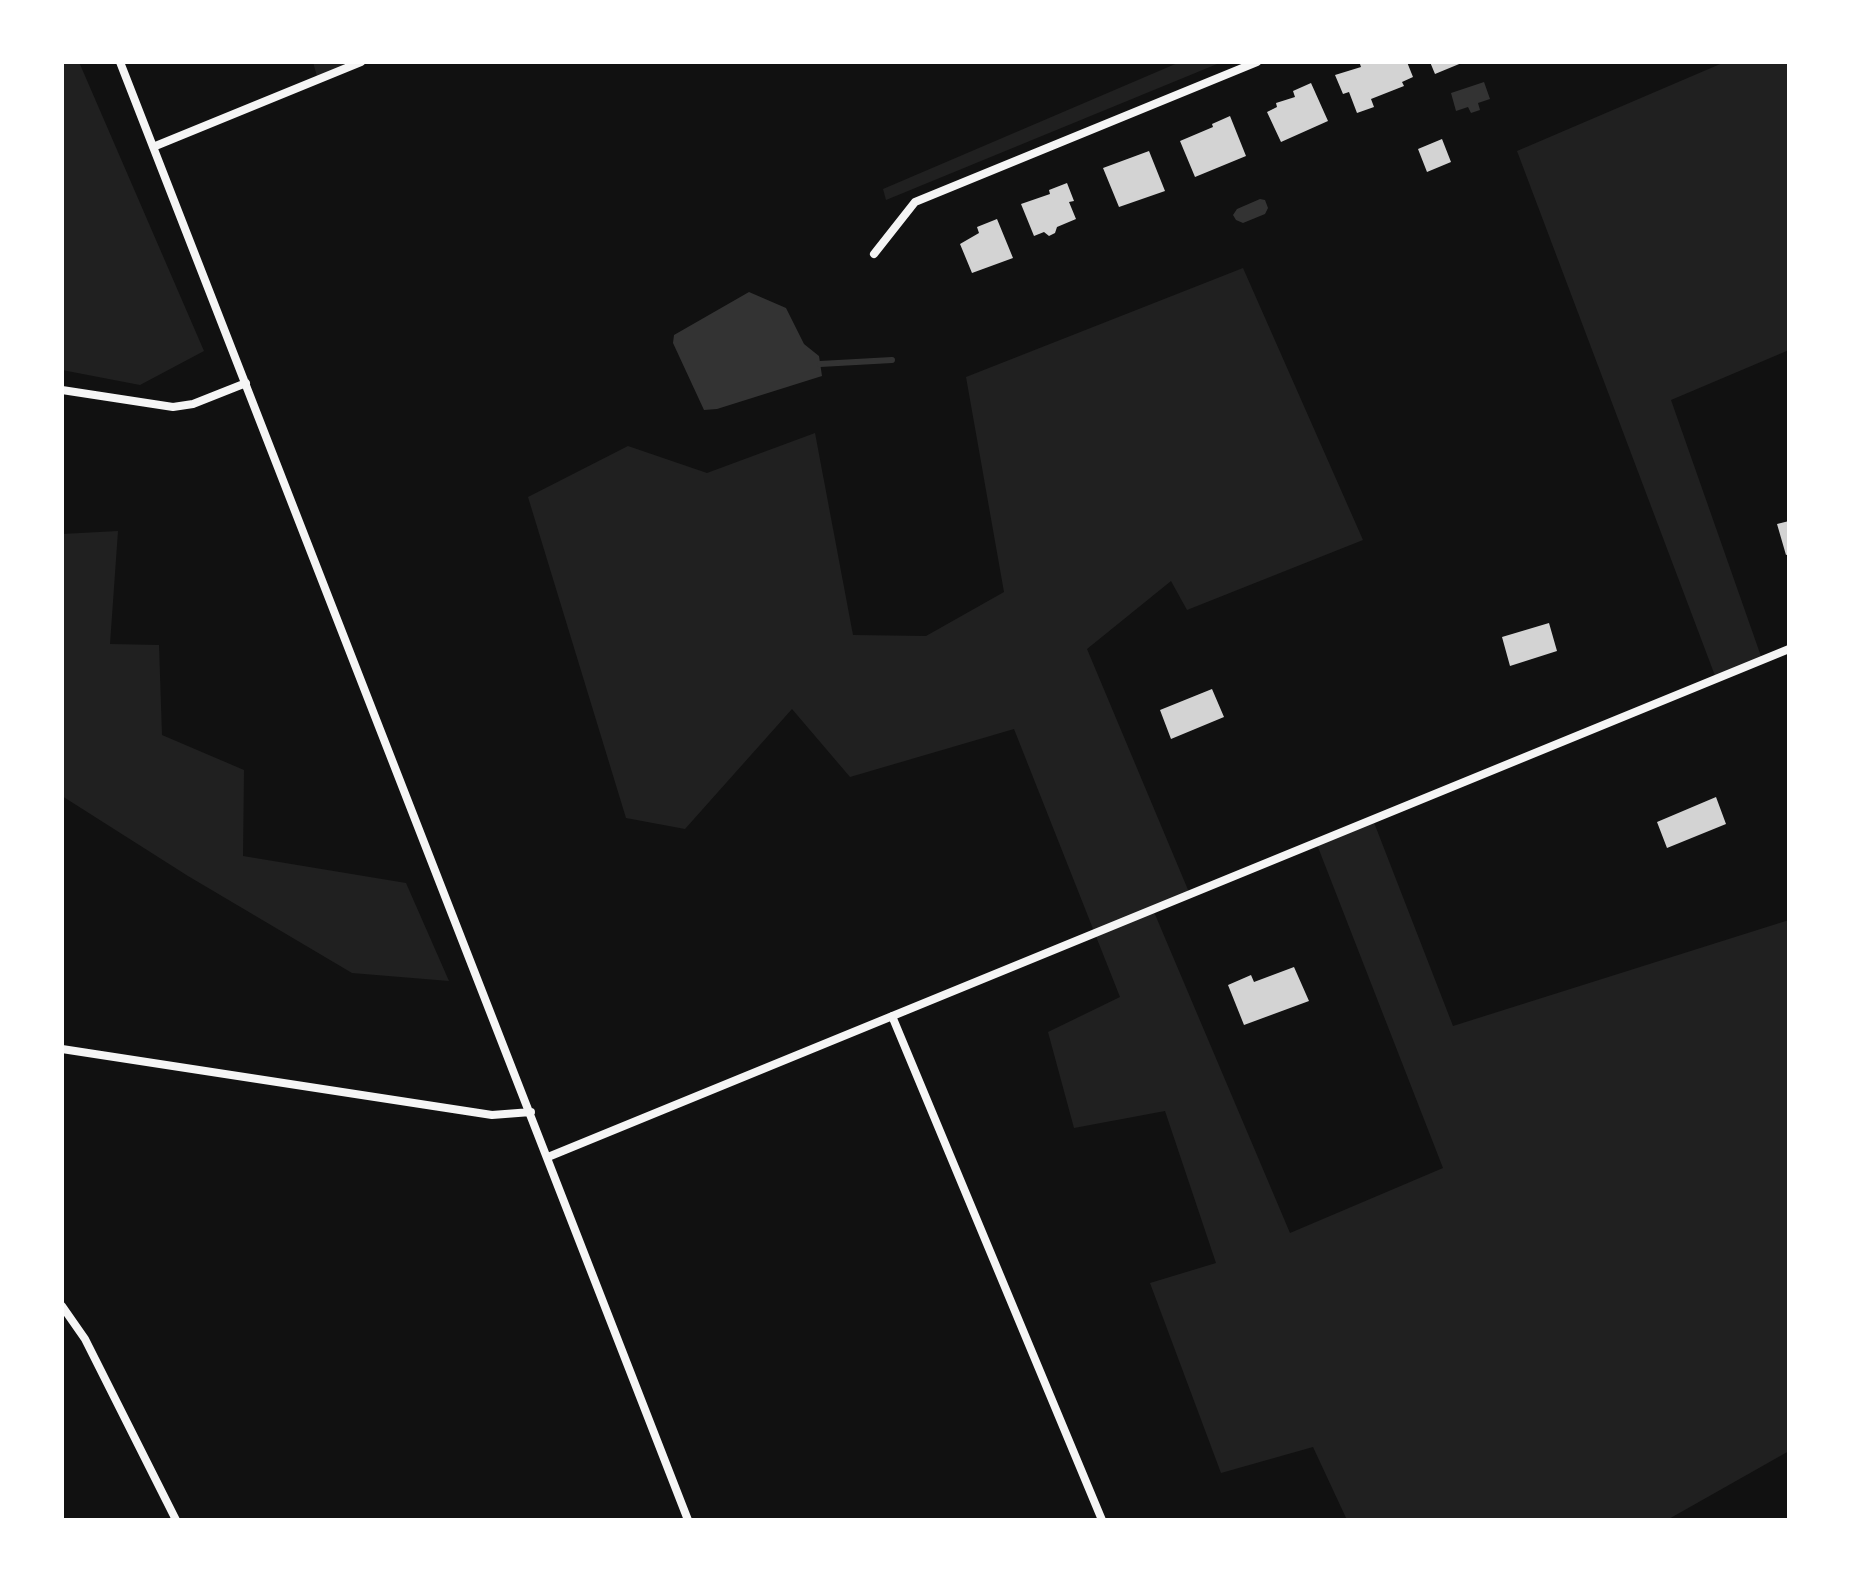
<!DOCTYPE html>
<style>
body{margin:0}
#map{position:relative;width:1851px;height:1582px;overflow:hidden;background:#111;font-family:"Open Sans",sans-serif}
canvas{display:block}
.frame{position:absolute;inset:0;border:64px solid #fff;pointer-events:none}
</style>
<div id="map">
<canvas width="1851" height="1582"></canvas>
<div class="frame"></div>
</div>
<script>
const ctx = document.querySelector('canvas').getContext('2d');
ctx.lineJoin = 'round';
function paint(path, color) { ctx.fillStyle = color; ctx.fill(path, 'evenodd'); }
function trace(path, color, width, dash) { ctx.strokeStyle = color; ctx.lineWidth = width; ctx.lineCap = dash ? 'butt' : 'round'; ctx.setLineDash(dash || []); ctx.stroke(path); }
const green = new Path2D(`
 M62,62h17l125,289 -64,34 -78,-15z
 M313,62h51l-46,18z
 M1180,62h42l-336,138 -3,-11z
 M1725,62h64v288l-118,50 92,262 -46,19 -200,-530z
 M1243,268l120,272 -176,70 -16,-29 -84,68 104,248 -37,15 136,321 153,-65 -127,-326 57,-22 80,206 336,-106v531l-122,69h-320l-34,-73 -92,26 -71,-190 66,-20 -51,-152 -91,17 -26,-96 72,-35 -106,-268 -164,48 -58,-68 -107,120 -59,-11 -98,-321 100,-51 79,27 108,-40 38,202 73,1 78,-44 -38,-215z
 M118,531l-8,113 49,1 3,90 82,35 -1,86 163,27 43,98 -97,-8 -164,-97 -126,-80v-262z`);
const water = new Path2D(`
 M1484,82l6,17 -12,4 2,7 -9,3 -3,-6 -12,4 -5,-18z
 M1260,199l5,1 3,8 -3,6 -22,9 -7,-3 -3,-5 4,-6z
 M749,292l37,16 18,36 15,12 3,20 -105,33 -13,1 -31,-67 1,-8z`);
const stream = new Path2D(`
 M820,364l72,-4`);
const building = new Path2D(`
 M1366,62h41l6,15 -11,5 2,4 -33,13 3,8 -17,6 -8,-21 -6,2 -8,-19 26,-8 -1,-3z
 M1430,62h34l-29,12z
 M1311,83l17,38 -47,21 -14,-30 10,-5 -1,-4 19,-6 -2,-6z
 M1230,116l16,40 -51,21 -15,-36 33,-14 -1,-3z
 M1442,139l9,23 -24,10 -9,-23z
 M1149,151l16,40 -46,16 -16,-39z
 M1067,183l7,18 -5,1 7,17 -19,8 -2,6 -6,3 -5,-4 -10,4 -13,-32 29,-10 -1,-4z
 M997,219l16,39 -41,15 -12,-29 19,-11 -2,-6z
 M1789,521v33l-3,1 -9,-31z
 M1549,623l8,28 -47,15 -8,-29z
 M1212,689l12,28 -53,22 -11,-29z
 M1716,797l10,27 -59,24 -10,-26z
 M1294,967l15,34 -65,24 -16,-40 23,-10 3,7z`);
const minor = new Path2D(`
 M120,62l568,1458
 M153,147l208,-85
 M874,254l41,-52 342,-140
 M62,390l111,17 20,-3 53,-21
 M892,1016l210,504
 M62,1049l430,66 39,-3
 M548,1157l1241,-508
 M62,1306l23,33 91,181`);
paint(green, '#202020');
paint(water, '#333');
trace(stream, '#333', 6);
paint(building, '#d3d3d3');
trace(minor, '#f5f5f5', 8);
</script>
